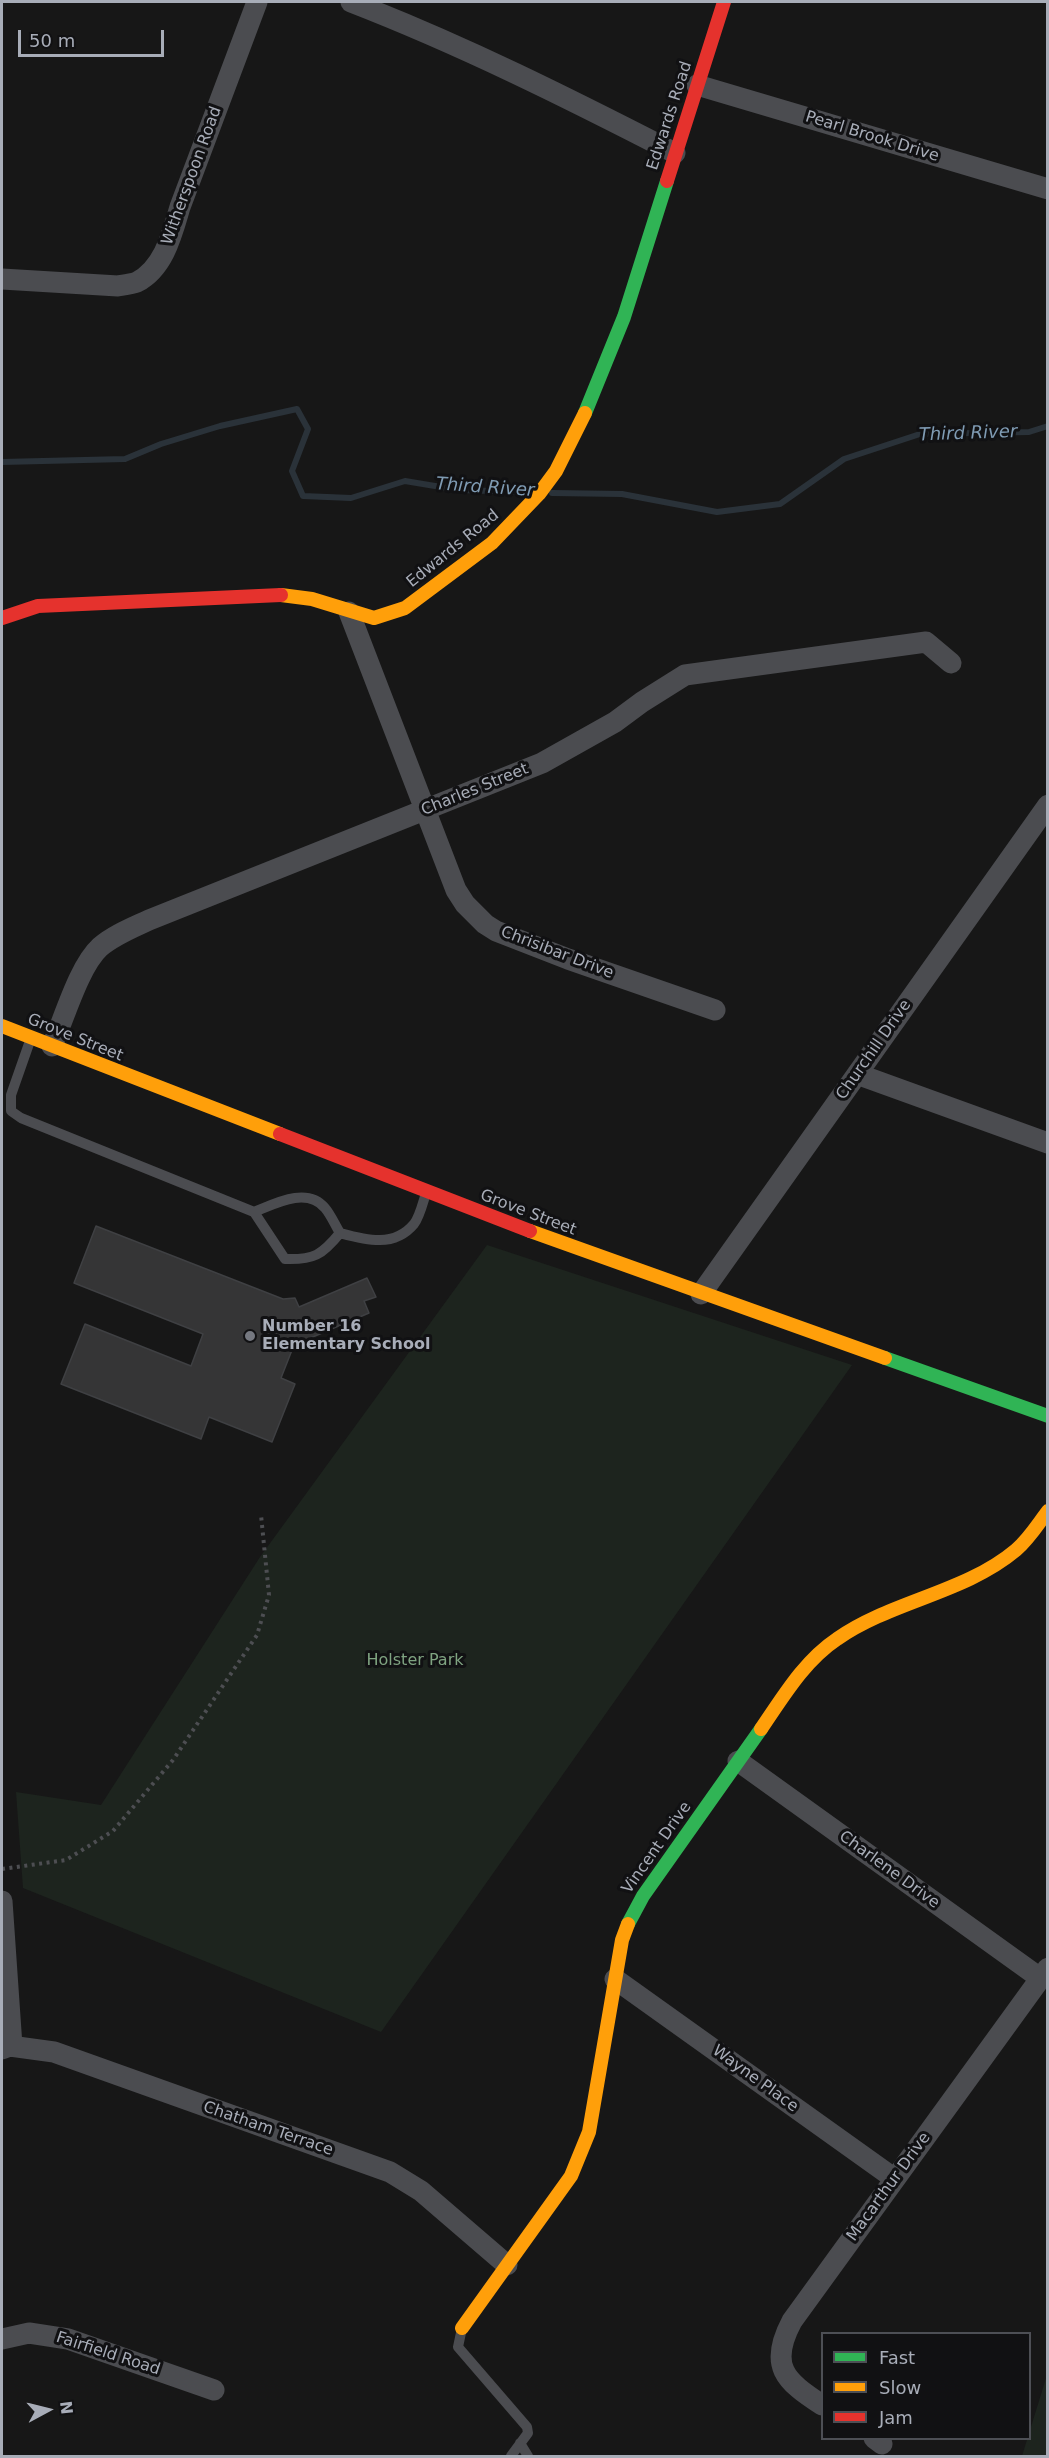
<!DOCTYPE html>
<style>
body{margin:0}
#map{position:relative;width:1049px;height:2458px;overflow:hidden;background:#171717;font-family:"DejaVu Sans",sans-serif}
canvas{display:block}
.frame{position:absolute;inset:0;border:3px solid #a8adb8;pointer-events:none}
.legend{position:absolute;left:821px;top:2332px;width:210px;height:108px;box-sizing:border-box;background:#111113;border:2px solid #4d4f55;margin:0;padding:8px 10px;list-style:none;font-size:18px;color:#a8adb8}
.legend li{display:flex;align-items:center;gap:12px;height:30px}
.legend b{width:30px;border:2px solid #4d4f55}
.north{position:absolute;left:18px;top:2380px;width:60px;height:60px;-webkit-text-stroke:4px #111113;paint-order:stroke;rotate:83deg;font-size:16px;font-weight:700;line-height:24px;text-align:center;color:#a8adb8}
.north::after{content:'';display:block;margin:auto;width:21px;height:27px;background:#a8adb8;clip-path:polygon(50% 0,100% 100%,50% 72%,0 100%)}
.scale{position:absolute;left:18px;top:30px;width:146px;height:27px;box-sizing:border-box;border:3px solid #a8adb8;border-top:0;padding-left:8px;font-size:18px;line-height:21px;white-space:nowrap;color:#a8adb8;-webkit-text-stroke:4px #111113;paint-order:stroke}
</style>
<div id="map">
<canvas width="1049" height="2458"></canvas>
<div class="frame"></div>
<ul class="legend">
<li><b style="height:8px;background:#30b455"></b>Fast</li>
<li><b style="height:8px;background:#ff9f0a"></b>Slow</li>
<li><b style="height:8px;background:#e5322d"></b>Jam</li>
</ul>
<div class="north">N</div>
<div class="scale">50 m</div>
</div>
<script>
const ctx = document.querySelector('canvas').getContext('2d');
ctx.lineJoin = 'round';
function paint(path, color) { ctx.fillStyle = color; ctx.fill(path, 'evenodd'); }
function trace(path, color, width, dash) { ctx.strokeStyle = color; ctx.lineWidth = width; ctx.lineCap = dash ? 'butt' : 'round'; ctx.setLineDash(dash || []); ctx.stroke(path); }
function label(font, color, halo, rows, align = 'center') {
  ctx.font = font + ' "DejaVu Sans",sans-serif'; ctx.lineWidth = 6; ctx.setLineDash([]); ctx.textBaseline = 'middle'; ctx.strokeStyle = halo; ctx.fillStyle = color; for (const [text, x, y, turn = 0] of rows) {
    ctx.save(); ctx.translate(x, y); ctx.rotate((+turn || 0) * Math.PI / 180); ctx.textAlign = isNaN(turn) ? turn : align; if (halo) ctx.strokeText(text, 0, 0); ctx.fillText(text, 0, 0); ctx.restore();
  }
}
const green = new Path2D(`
 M487,1245l365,120 -471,667 -358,-144 -7,-96 85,13 159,-248z
 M1047,2375v81h-25z`);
const stream = new Path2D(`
 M2,462l123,-3 36,-15 59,-18 77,-17 11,20 -16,42 11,25 48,2 54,-17 54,9 68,2
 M552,493l70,1 95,18 63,-8 64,-45 76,-25 109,-2 19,-6`);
const building = new Path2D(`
 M96,1226l187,73 12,-1 4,9 68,-29 9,19 -12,4 5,12 -75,32 -13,33 14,6 -23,58 -63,-25 -8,22 -140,-55 24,-60 106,42 12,-32 -129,-51z`);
const path = new Path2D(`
 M2,1869l64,-9 47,-29 60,-71 84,-125 12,-40 -8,-80`);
const lane = new Path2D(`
 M31,1038l-20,57v16l10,7 233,94c20,-8 53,-26 71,-4 6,7 10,17 15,25 26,7 54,15 74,-9 6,-8 9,-22 12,-31
 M254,1212l31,47c29,1 37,-4 55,-26
 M462,2328l-4,19 69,80 1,6 -17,23
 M520,2443l8,13`);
const street = new Path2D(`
 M351,2c111,43 217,96 324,151
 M697,85l351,104
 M2,279l116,7c6,-1 14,-2 19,-4 27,-14 35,-48 43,-75l77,-205
 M349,612l107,278 9,14 20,20 11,7 72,28 147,51
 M52,1046c12,-27 27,-80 48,-99 14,-12 32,-19 49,-27l393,-157 73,-41 27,-20 43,-27 241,-33 25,21
 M857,1074l191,69
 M701,1294l347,-489
 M738,1761l302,217
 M2,1901l10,145
 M615,1979l280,200
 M2,2049l8,-3 44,6 336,120 31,19 86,74
 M2,2339l27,-6 39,6 146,51
 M822,2405c-37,-24 -54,-39 -30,-84l256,-353
 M874,2438l8,6`);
const fast = new Path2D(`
 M585,413l39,-96 43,-136
 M885,1358l163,58
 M628,1924l15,-28 118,-167`);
const slow = new Path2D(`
 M281,595l31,4 62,19 31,-10 87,-65 47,-49 17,-23 29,-58
 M2,1026l278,108
 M530,1231l355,127
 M761,1729c22,-32 43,-68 76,-90 54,-38 128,-46 179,-89 13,-11 22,-26 32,-39
 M462,2328l109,-152 18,-44 33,-192 6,-16`);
const jam = new Path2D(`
 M667,181l57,-179
 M2,618l36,-12 243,-11
 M280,1134l250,97`);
const markers = [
 [250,1336,6,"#757880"]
];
const streetNames = [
 ["Edwards Road",670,116,-72],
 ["Pearl Brook Drive",872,137,17],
 ["Witherspoon Road",192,176,-70],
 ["Edwards Road",453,549,-39],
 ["Charles Street",475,790,-22],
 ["Chrisibar Drive",557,953,21],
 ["Grove Street",75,1038,22],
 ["Churchill Drive",874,1050,-55],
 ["Grove Street",528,1213,21],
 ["Vincent Drive",657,1848,-55],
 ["Charlene Drive",889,1870,36],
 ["Wayne Place",755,2079,36],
 ["Chatham Terrace",268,2129,19],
 ["Macarthur Drive",889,2187,-54],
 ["Fairfield Road",108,2354,18]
];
const poiNames = [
 ["Number 16",262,1327],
 ["Elementary School",262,1345]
];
const parkNames = [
 ["Holster Park",415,1661]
];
const waterNames = [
 ["Third River",968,434,-2],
 ["Third River",485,488,4]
];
paint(green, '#1d241e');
trace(stream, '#2a3239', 6);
paint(building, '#353536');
trace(building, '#3f4043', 1.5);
trace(path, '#4d4e52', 4, [3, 4.5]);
trace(lane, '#4b4c50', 10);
trace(street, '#4b4c50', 21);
trace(fast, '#30b455', 14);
trace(slow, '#ff9f0a', 14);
trace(jam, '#e5322d', 14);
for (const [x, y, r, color] of markers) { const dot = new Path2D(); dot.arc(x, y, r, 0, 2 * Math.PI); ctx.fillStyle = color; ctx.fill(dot); trace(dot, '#111113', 2); }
label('16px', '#a8adb8', '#111113', streetNames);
label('bold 16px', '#a8adb8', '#111113', poiNames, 'left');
label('16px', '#7fa381', '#111113', parkNames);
label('italic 18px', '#7f9bb3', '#111113', waterNames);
</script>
